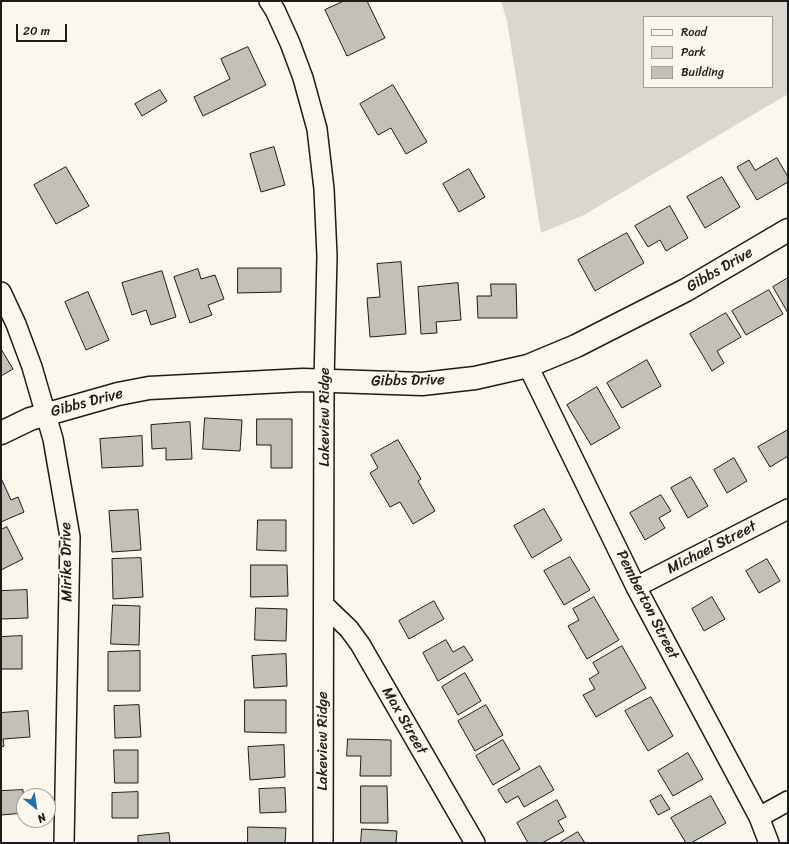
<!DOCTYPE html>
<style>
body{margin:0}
#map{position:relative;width:789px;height:844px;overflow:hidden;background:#fbf7ec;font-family:Sriracha,sans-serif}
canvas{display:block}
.frame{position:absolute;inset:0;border:2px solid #1c1c1c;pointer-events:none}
.legend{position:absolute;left:643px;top:16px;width:130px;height:72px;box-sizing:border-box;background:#fbf7ec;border:1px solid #a29f99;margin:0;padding:5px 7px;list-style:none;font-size:12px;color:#1c1c1c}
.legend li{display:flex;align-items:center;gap:8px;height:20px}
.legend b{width:20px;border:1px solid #a29f99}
.north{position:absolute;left:16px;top:788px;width:40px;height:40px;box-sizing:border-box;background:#fbf7ec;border:1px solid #a29f99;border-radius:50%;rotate:150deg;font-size:11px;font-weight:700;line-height:16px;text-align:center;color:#1c1c1c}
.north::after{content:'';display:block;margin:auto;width:14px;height:18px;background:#1f6fb2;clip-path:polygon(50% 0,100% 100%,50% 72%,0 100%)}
.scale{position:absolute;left:16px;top:24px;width:51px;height:18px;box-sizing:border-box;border:2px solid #1c1c1c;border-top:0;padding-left:5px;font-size:12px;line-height:14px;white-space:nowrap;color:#1c1c1c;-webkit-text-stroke:3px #fbf7ec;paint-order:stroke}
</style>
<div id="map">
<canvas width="789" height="844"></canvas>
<div class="frame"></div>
<ul class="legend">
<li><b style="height:5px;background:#fbf7ec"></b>Road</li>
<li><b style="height:11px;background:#dad7ce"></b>Park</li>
<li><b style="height:11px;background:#c3c0b8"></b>Building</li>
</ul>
<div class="north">N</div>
<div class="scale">20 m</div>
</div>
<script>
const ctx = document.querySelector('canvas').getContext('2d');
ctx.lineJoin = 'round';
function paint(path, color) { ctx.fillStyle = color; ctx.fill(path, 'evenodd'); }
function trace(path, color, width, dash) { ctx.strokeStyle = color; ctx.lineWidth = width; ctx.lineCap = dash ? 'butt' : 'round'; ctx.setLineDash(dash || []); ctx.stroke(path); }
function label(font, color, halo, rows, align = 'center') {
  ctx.font = font + ' Sriracha,sans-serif'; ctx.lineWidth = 4; ctx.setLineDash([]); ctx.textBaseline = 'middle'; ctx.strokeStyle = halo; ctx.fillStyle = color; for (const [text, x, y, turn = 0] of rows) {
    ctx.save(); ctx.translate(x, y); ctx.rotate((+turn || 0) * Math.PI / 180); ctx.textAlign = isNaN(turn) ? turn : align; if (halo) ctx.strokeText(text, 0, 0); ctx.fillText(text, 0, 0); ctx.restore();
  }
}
const green = new Path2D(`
 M501,1h287v93l-204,121 -43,18 -34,-212zM644,17h128v70h-128z`);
const building = new Path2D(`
 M344,1h23l18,37 -38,18 -22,-46z
 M248,47l18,38 -63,31 -9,-19 36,-18 -9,-20z
 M393,85l34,57 -21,12 -15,-26 -13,7 -18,-31z
 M160,90l7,11 -25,15 -7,-12z
 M274,147l11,38 -24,7 -11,-38z
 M777,158l11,19v5l-31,18 -20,-33 12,-7 6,10z
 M66,167l23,39 -33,18 -22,-39z
 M469,169l16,28 -26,15 -16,-28z
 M722,177l18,30 -35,21 -18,-31z
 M670,206l18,32 -22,13 -6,-11 -12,7 -13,-21z
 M627,233l17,30 -49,28 -17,-31z
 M401,262l5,72 -36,3 -3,-39 13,-1 -3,-33z
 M238,268h43v24l-43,1z
 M198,269l3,10 14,-4 9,24 -16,6 4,10 -22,8 -16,-46z
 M162,271l14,46 -25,8 -5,-15 -14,5 -10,-32z
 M788,278v35l-15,-26z
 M458,283l3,37 -25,2 1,11 -16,1 -3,-47z
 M491,284h25l1,34h-39l-1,-22h14z
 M769,290l14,24 -37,21 -14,-24z
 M88,292l21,48 -23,10 -21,-48z
 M726,313l15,24 -24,14 7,12 -12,8 -22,-37z
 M1,349l12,20 -12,7z
 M647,360l14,26 -39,22 -15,-25z
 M597,387l23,41 -29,17 -24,-40z
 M205,418l37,2 -2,31 -37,-2z
 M257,419h35v49h-21v-23h-14z
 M190,422l2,37 -26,1v-12l-14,1 -1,-24z
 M788,430v26l-18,11 -12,-20z
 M142,436l1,30 -41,2 -2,-29z
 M398,440l23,39 -3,2 17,30 -22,13 -13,-22 -10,5 -20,-34 8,-5 -7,-13z
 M734,458l13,23 -20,12 -13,-23z
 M691,477l17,29 -20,12 -17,-30z
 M1,478l10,22 7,-3 6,15 -23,10z
 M661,495l10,16 -12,7 6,10 -20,12 -15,-27z
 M544,509l18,31 -30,18 -18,-32z
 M138,510l3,40 -29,2 -3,-41z
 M258,520h28v31l-29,-1z
 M7,527l16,32 -22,11v-40z
 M570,557l20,33 -26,15 -20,-34z
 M141,558l2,39 -30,2 -1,-40z
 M767,559l13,22 -21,12 -13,-22z
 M251,565h36l1,31 -37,1z
 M27,590l1,28 -27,1v-28z
 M594,597l25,43 -32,19 -19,-33 11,-6 -6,-11z
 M712,597l13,22 -21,12 -12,-22z
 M434,601l10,18 -35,20 -10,-18z
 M113,605l27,1 -1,39 -28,-1z
 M256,608l31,1 -1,32 -31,-1z
 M22,636v33h-21v-32z
 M446,640l7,12 11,-6 9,14 -35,21 -15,-28z
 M622,646l24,42 -50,29 -13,-22 12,-6 -6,-10 10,-6 -6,-10z
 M140,651v40h-32v-39z
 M286,654l1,32 -33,2 -2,-32z
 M465,673l16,28 -23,14 -16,-28z
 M651,697l22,39 -25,15 -23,-40z
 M245,700h41v33l-41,-1z
 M139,705l2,32 -26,1 -1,-32z
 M486,705l17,30 -28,16 -17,-30z
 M28,711l2,26 -27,2 1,7 -3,1v-34z
 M348,739l43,1v36h-31l1,-20h-14z
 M503,740l17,29 -27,16 -17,-29z
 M284,745l1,32 -35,3 -2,-33z
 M114,750h24v33h-23z
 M688,753l15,26 -30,17 -15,-25z
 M540,766l14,24 -30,17 -6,-11 -12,7 -8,-13z
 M361,786h26l1,37h-27z
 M285,788l1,24 -26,1 -1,-24z
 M23,790l1,23 -23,2v-24z
 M138,792v26h-26v-25z
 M661,795l9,14 -12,6 -8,-14z
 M711,796l15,27 -35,20h-5l-15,-25z
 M557,800l9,17 -8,4 6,10 -22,12h-14l-11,-20z
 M248,827l38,1 -1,15h-37z
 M362,829l35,2 -1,12h-35z
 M578,832l7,11h-26z
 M169,833l1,10h-32v-7z`);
const street = new Path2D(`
 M269,1l6,9 15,33 13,35 14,51 7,60 3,67 -3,125 -1,462
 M1,292l15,32 16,43 21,72 17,98 -6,306
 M528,366l108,221 123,230 10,26
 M636,587l152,-78
 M324,605l25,24 11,15 115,199
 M759,817l29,-16`);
const secondary = new Path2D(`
 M1,433l29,-14 88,-25 31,-6 154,-8 119,4 53,-6 53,-12 48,-20 110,-56 102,-60`);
const streetNames = [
 ["Gibbs Drive",720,270,-30],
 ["Gibbs Drive",408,381,-1],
 ["Gibbs Drive",87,403,-15],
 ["Lakeview Ridge",325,417,-90],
 ["Michael Street",712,548,-27],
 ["Mirike Drive",67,562,-91],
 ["Pemberton Street",647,605,63],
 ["Max Street",404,721,60],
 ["Lakeview Ridge",323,741,-90]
];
paint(green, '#dad7ce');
paint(building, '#c3c0b8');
trace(building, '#1c1c1c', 1);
trace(street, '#1c1c1c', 22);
trace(secondary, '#1c1c1c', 25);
trace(street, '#fbf7ec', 19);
trace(secondary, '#fbf7ec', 22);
label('15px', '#1c1c1c', '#fbf7ec', streetNames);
</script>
